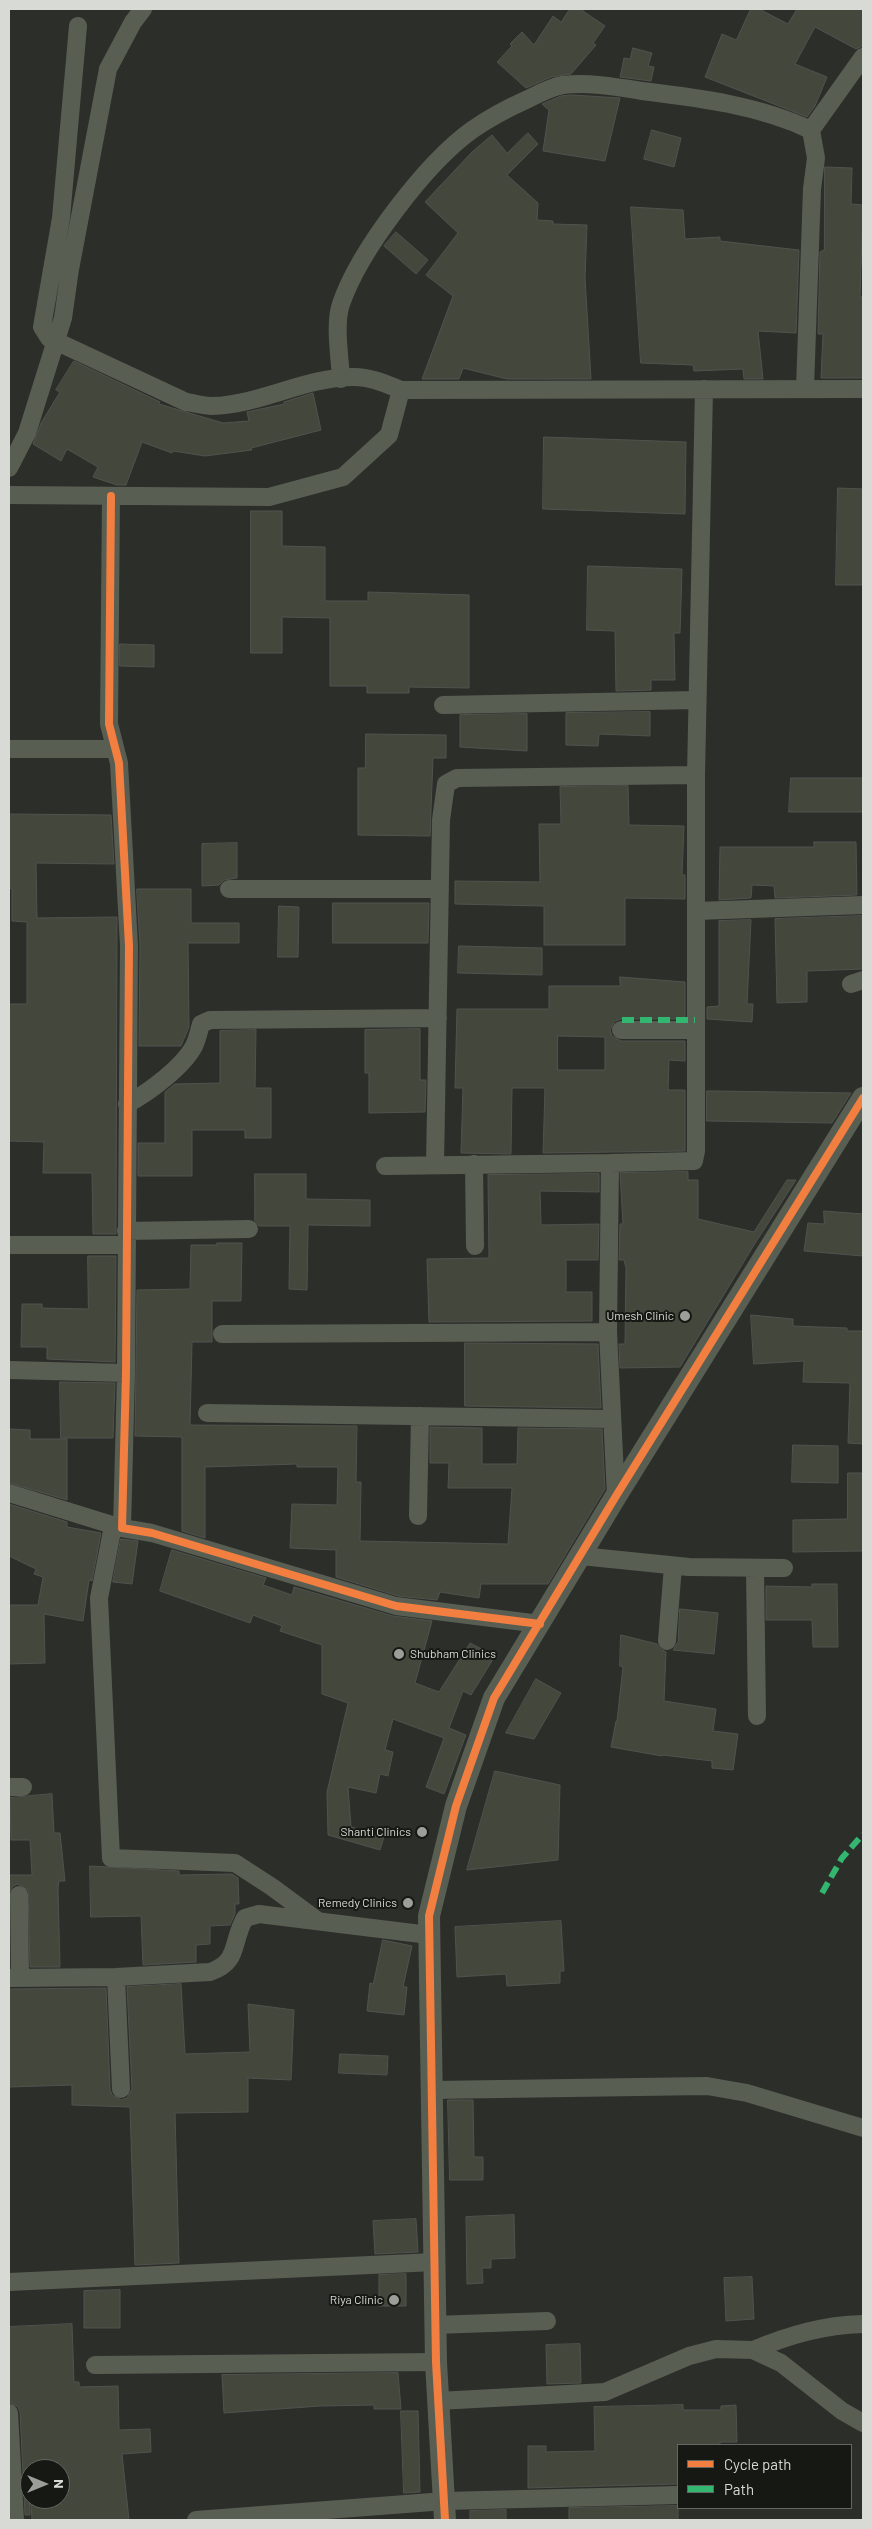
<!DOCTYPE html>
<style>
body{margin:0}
#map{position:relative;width:872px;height:2529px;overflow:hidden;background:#2c2e2a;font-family:Barlow,sans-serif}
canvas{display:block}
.frame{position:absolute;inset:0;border:10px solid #d8dad5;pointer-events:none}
.legend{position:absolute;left:677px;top:2444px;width:175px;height:65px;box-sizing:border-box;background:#161814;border:1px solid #646661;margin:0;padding:6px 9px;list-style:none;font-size:15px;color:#d8dad5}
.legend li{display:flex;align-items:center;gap:10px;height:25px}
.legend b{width:25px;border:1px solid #646661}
.north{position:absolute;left:20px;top:2459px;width:50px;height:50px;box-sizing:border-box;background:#161814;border:1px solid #646661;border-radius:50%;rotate:90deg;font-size:14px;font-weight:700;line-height:20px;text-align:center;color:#d8dad5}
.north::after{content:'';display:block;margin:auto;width:18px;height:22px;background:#9c9e99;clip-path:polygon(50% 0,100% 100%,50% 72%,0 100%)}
</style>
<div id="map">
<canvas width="872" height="2529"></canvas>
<div class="frame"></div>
<ul class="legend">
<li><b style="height:6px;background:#f27e40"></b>Cycle path</li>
<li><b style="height:6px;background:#33b770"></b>Path</li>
</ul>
<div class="north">N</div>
</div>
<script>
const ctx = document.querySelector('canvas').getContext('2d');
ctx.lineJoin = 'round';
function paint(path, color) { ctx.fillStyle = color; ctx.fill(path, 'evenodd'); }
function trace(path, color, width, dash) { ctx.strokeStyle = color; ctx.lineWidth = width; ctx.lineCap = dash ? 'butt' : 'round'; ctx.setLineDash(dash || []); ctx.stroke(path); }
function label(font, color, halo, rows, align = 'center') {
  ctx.font = font + ' Barlow,sans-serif'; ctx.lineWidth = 4; ctx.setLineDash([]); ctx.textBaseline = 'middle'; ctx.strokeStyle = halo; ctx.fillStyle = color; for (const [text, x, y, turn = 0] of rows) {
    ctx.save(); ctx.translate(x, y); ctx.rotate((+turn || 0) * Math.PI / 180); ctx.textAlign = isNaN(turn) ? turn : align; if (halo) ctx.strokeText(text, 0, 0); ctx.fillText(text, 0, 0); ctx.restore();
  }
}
const building = new Path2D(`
 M570,9h10l25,17 -12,17 3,2 -25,29 -20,3 -25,11 -29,-26 15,-16 -2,-2 12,-12 12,13 19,-29 8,6z
 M751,9h8l29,15 9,-15h66v37l-7,3 -41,-22 -20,37 32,13 -12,29 -8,11 -102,-40 17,-43 14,6z
 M633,48l19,5 -4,13 6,1 -3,14 -31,-4 4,-19 6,1z
 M573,95l47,3 -15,63 -62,-10 6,-41 -7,-6 19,-8z
 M652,130l29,8 -7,29 -30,-8z
 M528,133l10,11 -31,31 31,28 -1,17 16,1v3l34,1 -2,53 6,101h-84l-44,-11 -4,11h-37l31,-83 -27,-21 32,-42 -33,-31 47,-50 20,-17 15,18z
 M825,167l27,1 -1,36 12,1 -3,92h3v81h-42l2,-44h-5l2,-82 4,-2z
 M631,207l52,3 2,29 35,-2v4l79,9 -3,83 -38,-2 5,48h-19l-1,-10 -49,2 -1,-6 -52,-2z
 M396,232l32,28 -12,14 -32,-28z
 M74,361l86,41 -1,2 64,19 26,-2 -2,-9 37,-8v-2l29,-9 8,37 -70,18 1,2 -47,6 -32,-5 -1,2 -30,-11 -16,43h-9l-24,-8 5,-10 -31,-18 -6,12 -28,-17 8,-21 19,-31 -4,-2z
 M544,437l142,5 -1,72 -142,-5z
 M838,488l25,1v96h-27z
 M251,511h31v35l43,1v54h43v-9l101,3v93l-60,-1v6h-42v-7h-37v-68l-48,-1v36h-31z
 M588,566l94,3 -2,64h-6l1,47h-24v10l-35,1 -1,-60 -28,-1z
 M120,644l34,1v22l-34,-1z
 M650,712v24l-51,-2 -1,12 -32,-1v-32z
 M527,714v37l-67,-4v-32z
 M366,734l80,1v23h-13l-3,78 -72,-1v-67h7z
 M791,778h72v34h-74z
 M628,786l1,39 55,1 -2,49h3v24l-60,-1v47h-81v-39l-89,-2v-23l85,1 -1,-58h22l-1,-37z
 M9,814l102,1 3,49 -78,-1 1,55 80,-1 -1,317h-23l-1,-61h-49l1,-31 -35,-1v-137h18v-82l-15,-1v-32l-3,-1z
 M814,842h42l1,53 -82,3 -1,-12 -22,-1 -1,13 -32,2 1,-53h94z
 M237,843v35l-13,2 -5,5 -17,1v-42z
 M137,889h54v34h48v20h-51l1,84 -8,19h-42l1,-100z
 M333,903h96l-1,40h-95z
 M279,906l20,1 -1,50h-20z
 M862,916l1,53 -56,2v31l-30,1 -2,-84z
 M751,920l-4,84h6l-1,18 -45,-3v-12l12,-1v-85z
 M459,946l83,2v27l-84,-2z
 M620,977l65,5v37h-64l-6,2 -5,9 2,6 9,5h64v20l-16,-1 -1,30h17v61l-142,2 2,-65h-33l-1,66 -50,-1 2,-65h-8l2,-79h92v-23h71zM558,1036l47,1v33h-47z
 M420,1029v51h6l-1,32 -56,1v-40h-4v-43z
 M256,1030l-1,58h16v50h-26v-8h-53v46h-54v-33h27v-51l10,-8 45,-1v-52z
 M707,1091h8l136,2 -19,30 -125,-2z
 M688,1172v8h10v39l56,13 33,-52h9l-42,65 -74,122 -60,1 -1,-24h6l1,-76 -2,-8h-5l1,-36h3l-3,-51z
 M255,1174h51v25l64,1v26l-62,-1 -1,65 -18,-1 1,-63h-31l-4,-5z
 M599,1174v18l-59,-1 1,34 58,-1 -1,36h-32v32h26v29l-163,1 -2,-63 62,-1 -1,-83z
 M824,1211l39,3v42l-59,-5 4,-28 16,1z
 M217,1243h25l-1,58h-29v41h-20l-2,83 167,1 -1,56h5l-1,59 148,3 4,-56h-64l1,-25h-19v-36l52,1v36h35l1,-36 84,1 3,60 -57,95h-67l-2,14 -39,-6 -3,8 -39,-4 -62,-19v-27l-46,-2 2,-44 45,1 1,-38h-41v-3l-92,3v71l-23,-7v-94l-47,-1 2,-146 53,-1 1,-44h26z
 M88,1256h28l-1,106 -68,-3v-12h-26l1,-43h20v4l46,1z
 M751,1315l42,4v7l54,2v3h16v113l-15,-1 2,-60 -47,-1 1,-21 -50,3z
 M465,1343l133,1 3,64 -136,-2z
 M60,1382l55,1 -2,55h-52z
 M9,1429l21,1v9h37v61l-58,-17z
 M793,1445l45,1v37l-46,-1z
 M848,1473h15v78l-70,1v-32l54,-1z
 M9,1504l58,18v5l34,6 -9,48 -3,-1 -6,41 -39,-7 1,49 -36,1v-59h29l5,-28 -9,-3 2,-5 -27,-13z
 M121,1539l17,2 -6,43 -19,-2z
 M172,1550l94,28 -3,7 29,10 2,-8 99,29 39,5 -17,62 24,9 31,-49 25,13 -24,39 -8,-4 -14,37 17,7 -22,59 -18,-7 18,-49 -51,-19 -8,31 8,2 -5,24 -8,-2 -4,19 -28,-6 3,40 33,10 -4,13 -52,-15 -1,-43 21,-89 -26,-9v-49l-42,-14 2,-5 -29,-11 -3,8 -90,-32z
 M812,1584h25l1,63h-25l-1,-27h-46v-34l46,1z
 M680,1609l38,4 -4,41 -41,-4 5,-8z
 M621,1635l36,9 4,5 5,3 -2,49 52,8 -3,22 25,3 -5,36 -21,-2v-7l-49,-6 -1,1 -51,-9 5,-26h1l6,-54 -3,-1z
 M536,1679l25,14 -27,46 -28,-6z
 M495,1771l65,14 -2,75 -91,10z
 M52,1794l2,39h6l5,48h-6l-1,7 2,79h-30l-2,-77 -10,-6 -5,2 -4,7v-18h23l-2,-35h-19l-1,-42z
 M90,1866l89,5v4l53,-1 6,4 1,26h-4v10l-5,11 -20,1v18l-14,1v17l-53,3 -2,-49 -50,1z
 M561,1921l3,50h-4v12l-53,3 -1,-12 -49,3 -2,-50z
 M383,1940l29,6 -9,41h4l-3,28 -37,-4 3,-28 3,1z
 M181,1984l4,70 65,-2 -2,-48 46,6 -3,70 -43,-2v34l-73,1 4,150 -44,2 -5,-158 -58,-2v-20l-63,2v-98l97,-1 4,101 2,6 9,5 6,-2 5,-9 -5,-102z
 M340,2054l48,2 -1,19 -48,-2z
 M448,2100h25l1,57h9v23h-33z
 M514,2215l1,43 -24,1v9h-9l1,15 -16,1 -1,-67z
 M416,2219l2,33 -43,2 -2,-33z
 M406,2274v32h-27v-31z
 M752,2277l2,42 -28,2 -2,-43z
 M120,2290v38h-36v-37z
 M72,2324l2,58h5v5l39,-1 1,44 31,-1 1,23 -29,2 7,66h-97l-1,-17h29v-34h-30v46h-5l-5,-103 -2,-5 -9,-5v-75z
 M580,2344l1,39 -34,1 -1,-39z
 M398,2373l3,36h-27v-4l-54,1 -96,7 -2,-38z
 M683,2405v5h38v-4l15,-1 1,37h-17v3h-42v39l-150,4v-42h18v6l49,-1 -1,-44z
 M401,2411h17l2,81 -16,1z
 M678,2506v14h-109v-12z
 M506,2510v10h-36v-9z`);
const minor = new Path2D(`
 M78,26l-17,192 -19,109 7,11 137,64c8,1 18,4 26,4 48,-1 93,-29 142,-29 17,0 32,7 47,13
 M811,130l52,-73
 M341,379c-1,-21 -7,-55 0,-75 18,-53 85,-141 131,-174 17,-12 36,-22 56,-31 10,-5 23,-12 35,-14 26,-3 54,2 79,6 57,7 116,14 169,39l5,28 -4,31 -7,199
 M9,468l18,-35 36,-115 7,-49 38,-200 25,-47 10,-13
 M9,495l260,2 74,-20 46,-42 12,-45 462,-1
 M111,496l-2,228 10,39 10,183 -3,427 -4,155 30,5 244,73 144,18
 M443,705l254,-5
 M9,749h106
 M229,889h211
 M696,911l167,-6
 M851,984l12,-4
 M621,1030h74
 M127,1104c21,-11 56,-37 67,-58 3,-6 5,-15 7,-22l9,-4 228,-2
 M474,1164l1,82
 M435,1165l6,-345 5,-36 11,-6 239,-3
 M385,1166l225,-3
 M126,1231l123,-2
 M9,1245h117
 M222,1334l386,-2
 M9,1370l117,3
 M207,1413l405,6
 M9,1493l113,35
 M616,1496l-8,-164 2,-169 84,-2 2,-10v-376l8,-386
 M418,1516l2,-100
 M113,1526l-14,72 12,260 124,5 37,24 46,34
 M581,1556l108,11 95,1
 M755,1568l2,148
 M667,1641l6,-75
 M9,1787h14
 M19,1895l1,83
 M116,1977l5,112
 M9,1978l107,-1 94,-5c30,-10 21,-30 35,-54l14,-4 170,21
 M432,2090l275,-4 40,7 116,35
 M9,2282l425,-20
 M435,2325l112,-4
 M753,2350c37,-15 70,-25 110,-26
 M95,2365l341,-3
 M438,2401l167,-9 84,-36 27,-7 37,1 28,13 61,48 21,12
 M9,2413l6,107
 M196,2520l249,-19 233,-6`);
const tertiary = new Path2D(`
 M445,2520l-9,-158 -7,-446 27,-110 38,-108 122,-202 247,-398`);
const quiet = new Path2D(`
 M622,1020h73
 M822,1893l20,-35 21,-24`);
const cycleway = new Path2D(`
 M111,496l-2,228 10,39 10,183 -3,427 -4,155 30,5 244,73 144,18
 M445,2520l-9,-158 -7,-446 27,-110 38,-108 122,-202 247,-398`);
const markers = [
 [685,1316,6,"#9c9e99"],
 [399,1654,6,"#9c9e99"],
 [422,1832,6,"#9c9e99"],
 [408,1903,6,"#9c9e99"],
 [394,2300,6,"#9c9e99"]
];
const poiNames = [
 ["Umesh Clinic",674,1316],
 ["Shubham Clinics",410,1654,"left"],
 ["Shanti Clinics",411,1832],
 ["Remedy Clinics",397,1903],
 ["Riya Clinic",383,2300]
];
paint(building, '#44483c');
trace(building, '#50524e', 1);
trace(minor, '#595e53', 18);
trace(tertiary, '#595e53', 22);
trace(quiet, '#33b770', 6, [12, 6]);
trace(cycleway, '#f27e40', 8);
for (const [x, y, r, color] of markers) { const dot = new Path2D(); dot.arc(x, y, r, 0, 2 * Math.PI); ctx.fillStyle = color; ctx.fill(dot); trace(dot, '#161814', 2); }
label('12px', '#d8dad5', '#161814', poiNames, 'right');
</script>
